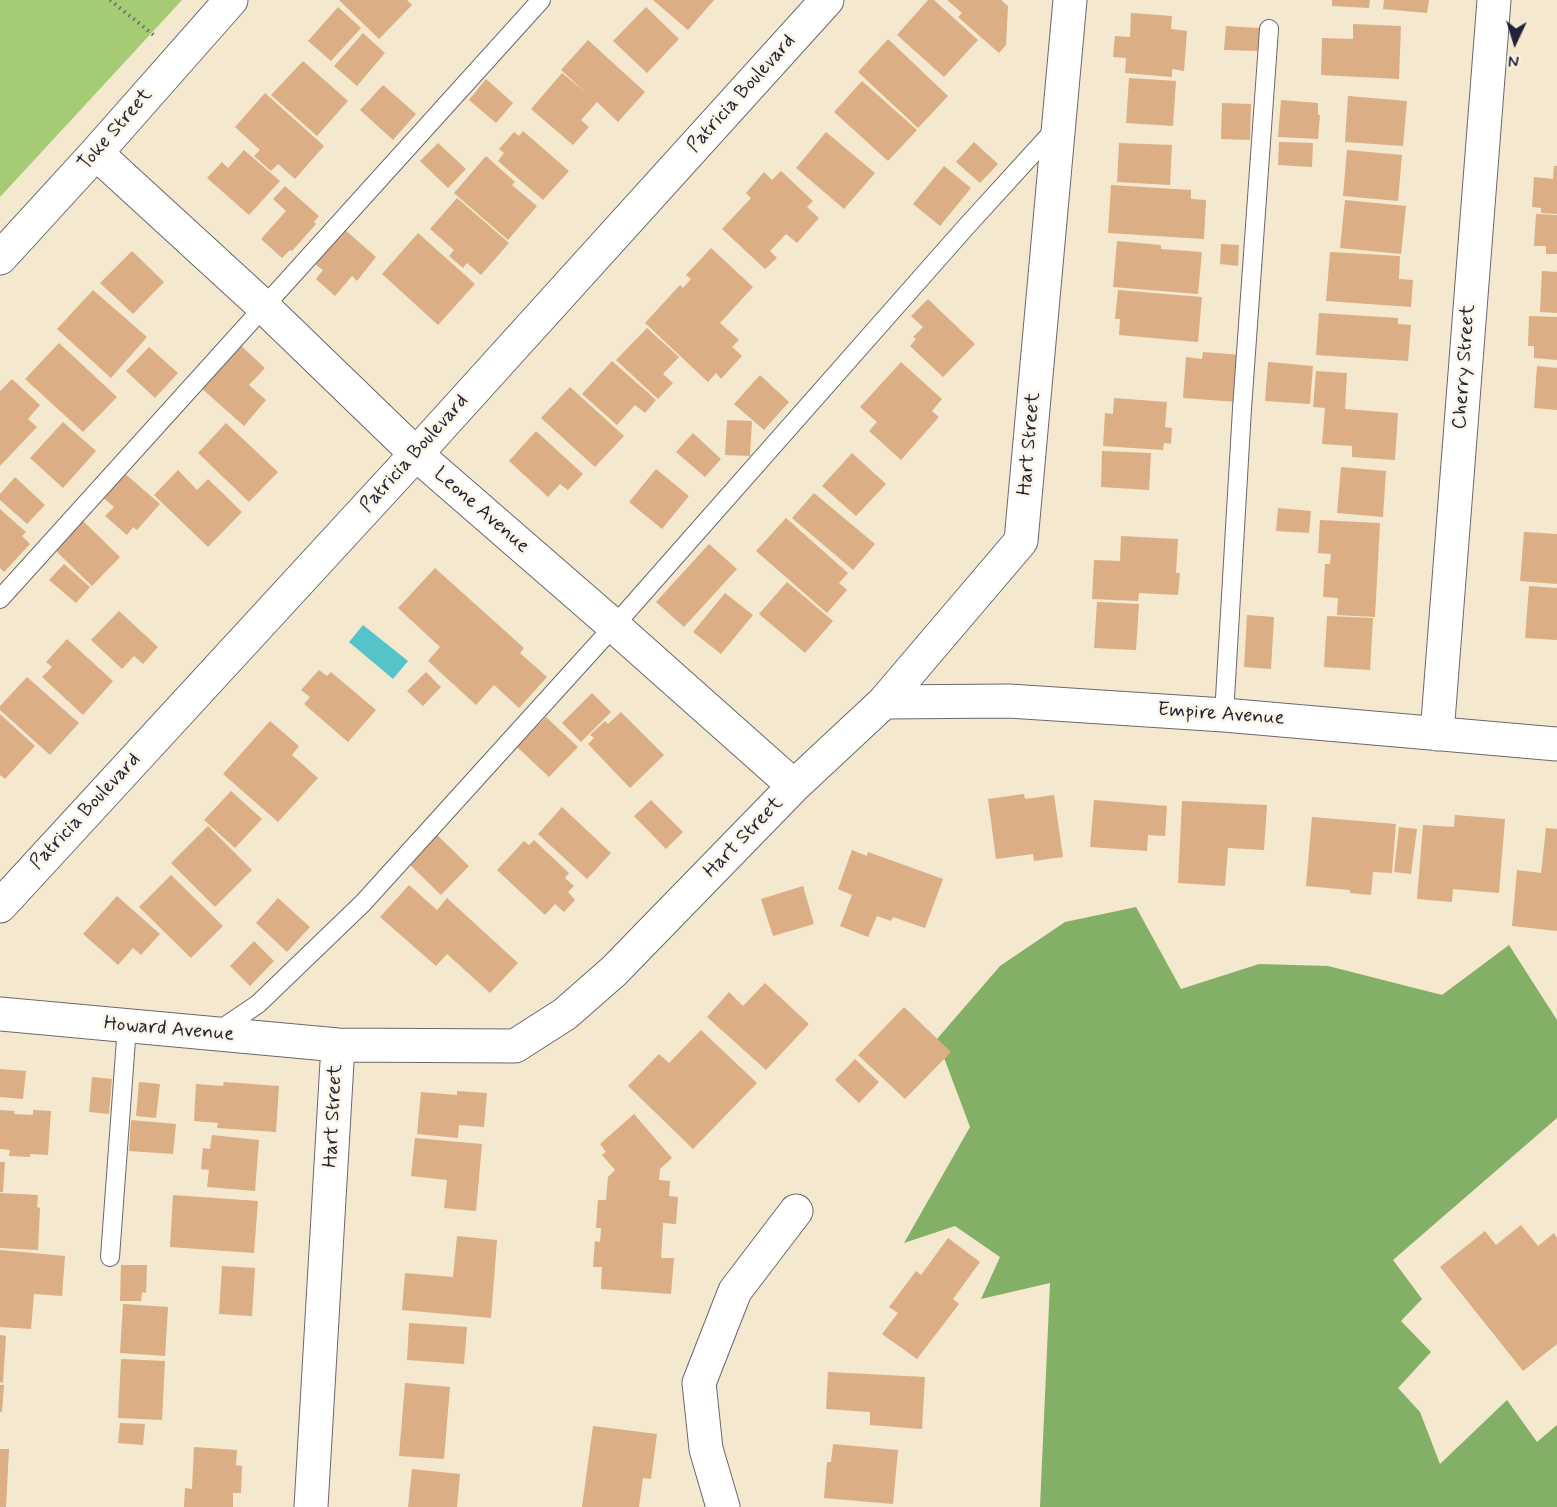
<!DOCTYPE html>
<style>
body{margin:0}
#map{position:relative;width:1557px;height:1507px;overflow:hidden;background:#f4e8ce;font-family:Mynerve,sans-serif}
canvas{display:block}
.north{position:absolute;left:1485px;top:12px;width:60px;height:60px;-webkit-text-stroke:4px #fcf5e5;paint-order:stroke;rotate:184deg;font-size:16px;font-weight:700;line-height:24px;text-align:center;color:#22223b}
.north::after{content:'';display:block;margin:auto;width:21px;height:27px;background:#22223b;clip-path:polygon(50% 0,100% 100%,50% 72%,0 100%)}
</style>
<div id="map">
<canvas width="1557" height="1507"></canvas>
<div class="north">N</div>
</div>
<script>
const ctx = document.querySelector('canvas').getContext('2d');
ctx.lineJoin = 'round';
function paint(path, color) { ctx.fillStyle = color; ctx.fill(path, 'evenodd'); }
function trace(path, color, width, dash) { ctx.strokeStyle = color; ctx.lineWidth = width; ctx.lineCap = dash ? 'butt' : 'round'; ctx.setLineDash(dash || []); ctx.stroke(path); }
function label(font, color, halo, rows, align = 'center') {
  ctx.font = font + ' Mynerve,sans-serif'; ctx.lineWidth = 5; ctx.setLineDash([]); ctx.textBaseline = 'middle'; ctx.strokeStyle = halo; ctx.fillStyle = color; for (const [text, x, y, turn = 0] of rows) {
    ctx.save(); ctx.translate(x, y); ctx.rotate((+turn || 0) * Math.PI / 180); ctx.textAlign = isNaN(turn) ? turn : align; if (halo) ctx.strokeText(text, 0, 0); ctx.fillText(text, 0, 0); ctx.restore();
  }
}
const green = new Path2D(`
 M0,0h182l-182,197z`);
const forest = new Path2D(`
 M1136,907l45,82 78,-25 69,2 114,29 67,-50 48,75v98l-164,142 29,39 -21,22 30,31 -33,36 22,24 20,52 67,-64 30,42 20,-17v82h-517l10,-224 -69,16 19,-42 -45,-31 -51,17 66,-116 -33,-88 63,-73 65,-44z`);
const water = new Path2D(`
 M363,625l45,36 -15,18 -44,-37z`);
const building = new Path2D(`
 M339,0h68l5,5 -33,34z
 M653,0h61l-26,30z
 M928,0h6l44,40 -34,37 -47,-42z
 M947,0h54l7,6 -2,39 -7,8 -41,-36 4,-4z
 M1332,0h38l-1,8 -37,-2z
 M1384,0h45l-2,13 -44,-4z
 M338,7l23,21 -30,33 -23,-20z
 M646,7l33,32 -32,34 -34,-32z
 M1131,13l41,3 -1,13 16,2 -3,40 -12,-2v8l-47,-4 1,-15 -13,-1 2,-21 15,1z
 M1353,24l48,2 -2,53 -78,-4 1,-37 31,1z
 M1226,26l34,2v23l-36,-1z
 M363,33l22,20 -28,33 -23,-20z
 M888,39l60,57 -30,32 -60,-56z
 M588,40l57,52 -27,30 -21,-20 -16,18 8,7 -16,18 -42,-36 31,-36 24,20 -25,-23z
 M303,61l45,40 -31,35 -46,-41z
 M1129,78l47,3 -3,45 -47,-3z
 M486,79l27,24 -17,20 -27,-23z
 M862,81l55,49 -29,31 -54,-49z
 M383,85l33,29 -23,26 -33,-30z
 M265,93l59,53 -29,33 -17,-15 -7,7 -17,-15 6,-6 -25,-23z
 M1348,96l59,5 -4,45 -58,-4z
 M1281,100l37,3v12h2l-2,24 -40,-2z
 M1222,103l29,1 -1,36 -29,-1z
 M523,131l46,40 -26,29 -45,-39 6,-8 -5,-4 15,-17 5,4z
 M826,132l49,41 -31,36 -48,-41z
 M974,142l24,22 -18,19 -24,-21z
 M1279,142l34,1 -1,24 -34,-2z
 M438,143l28,26 -18,19 -28,-27z
 M1119,143l53,2 -2,40 -53,-3z
 M244,150l36,31 -31,34 -42,-37 15,-16 6,6z
 M1347,150l55,5 -4,46 -55,-5z
 M486,156l29,26 -3,3 25,21 -29,34 -54,-47z
 M944,166l27,22 -31,38 -27,-22z
 M1554,166h3v48l-16,-1v-5l-9,-1 2,-30 19,2z
 M781,171l32,30 -6,6 12,11 -22,25 -11,-9 -16,17 7,7 -12,11 -43,-40 29,-31 -5,-5 18,-21 8,8z
 M1111,185l80,5v9l15,1 -2,39 -96,-6z
 M285,186l34,30 -5,6 2,2 -24,27 -2,-1 -8,8 -21,-19 25,-28 -13,-12z
 M457,198l52,45 -28,32 -14,-12 -4,5 -14,-12 5,-6 -24,-21z
 M1345,200l61,6 -5,48 -61,-6z
 M1536,214l21,1v39h-11v-8h-12z
 M344,229l32,28 -19,24 -5,-5 -17,20 -19,-17 7,-9 -8,-6z
 M418,233l57,51 -37,41 -56,-51z
 M1117,241l44,4v4l41,3 -4,42 -85,-7z
 M1221,244l18,1 -1,21 -18,-2z
 M711,248l42,39 -33,36 19,17 -7,7 10,9 -21,23 -5,-6 -8,9 -63,-59 35,-38 3,3 8,-9 -5,-4z
 M132,251l32,31 -31,32 -33,-31z
 M1330,252l70,4 -1,23 14,1 -2,27 -85,-6z
 M1542,271l15,1v41l-17,-1z
 M93,290l54,47 -36,41 -54,-49z
 M1118,290l84,7 -4,45 -79,-7 1,-16h-5z
 M928,299l47,45 -32,33 -33,-31 6,-7 -3,-2 10,-10 -12,-11z
 M1319,313l79,5v6l13,1 -3,36 -92,-6z
 M1529,316l28,1v43l-23,-2v-12h-6z
 M647,328l32,29 -16,17 10,9 -15,16 -42,-39z
 M59,343l58,54 -34,35 -58,-53z
 M238,343l27,25 -16,17 17,15 -22,26 -44,-39z
 M149,347l29,26 -23,25 -29,-27z
 M1203,352l38,3 -4,47 -54,-4 3,-41 16,2z
 M612,361l44,39 -11,13 -10,-8 -18,20 -35,-31z
 M901,362l41,37 -10,12 7,6 -38,43 -32,-29 8,-9 -17,-15z
 M1268,362l45,4 -3,38 -45,-3z
 M1537,366l20,2v42l-23,-2z
 M1316,371l31,2 -2,36 53,4 -3,47 -43,-3v-11l-30,-2 3,-36 -12,-1z
 M760,375l29,27 -25,28 -30,-26z
 M12,379l28,26 -12,14 9,8 -37,39v-75z
 M570,387l54,49 -29,31 -54,-49z
 M1114,398l53,4 -2,25 7,1 -1,16 -7,-1 -1,7 -60,-4 2,-33 8,1z
 M727,420l25,1 -2,35 -25,-1z
 M63,422l33,29 -33,37 -33,-30z
 M226,423l52,49 -29,30 -51,-49z
 M536,431l47,43 -15,16 -8,-6 -12,13 -39,-36z
 M693,433l28,26 -16,18 -29,-25z
 M1102,451l49,2 -2,37 -48,-3z
 M852,453l34,31 -30,32 -34,-30z
 M1341,467l45,4 -3,46 -46,-4z
 M656,469l33,27 -27,33 -33,-27z
 M178,470l19,20 11,-11 34,33 -34,35 -54,-52z
 M123,472l37,32 -23,26 -4,-3 -6,8 -22,-19 9,-9 -13,-11z
 M15,477l30,28 -18,19 -27,-24v-6z
 M814,493l61,51 -22,26 -61,-52z
 M1278,508l33,3 -2,22 -33,-2z
 M0,509l26,23 -4,4 8,8 -26,28 -4,-4z
 M786,518l62,55 -9,10 8,7 -20,23 -71,-62z
 M82,520l38,37 -28,29 -38,-37z
 M1320,520l60,3 -5,94 -38,-2 1,-17 -15,-1 2,-33h5l1,-10 -13,-1z
 M1524,532l33,2v50l-37,-3z
 M1121,536l57,3 -2,34h4l-2,22 -39,-2 -1,8 -46,-2 2,-39 26,1z
 M709,544l28,25 -53,58 -28,-25z
 M64,564l26,23 -14,16 -27,-23z
 M435,568l89,80 -4,5 27,24 -28,31 -25,-23 -18,20 -48,-44 12,-14 -42,-39z
 M787,582l46,39 -28,32 -46,-39z
 M1529,586l28,2v52l-32,-2z
 M725,593l28,22 -32,39 -28,-22z
 M1097,602l42,2 -3,46 -42,-2z
 M119,611l39,36 -15,17 -9,-8 -12,13 -31,-29z
 M1247,615l27,2 -3,52 -27,-2z
 M1327,616l46,2 -3,52 -46,-3z
 M67,639l46,42 -30,34 -41,-38 10,-10 -6,-5z
 M319,670l8,6 4,-4 45,38 -28,32 -44,-38 6,-7 -9,-7z
 M426,672l15,15 -18,19 -16,-15z
 M27,677l52,46 -29,32 -50,-45v-4z
 M592,693l19,19 -30,30 -19,-19z
 M621,712l43,43 -34,33 -42,-44 6,-6 -4,-3 15,-14 3,3z
 M0,714l35,32 -30,33 -5,-4z
 M546,717l32,30 -29,30 -32,-30z
 M270,721l29,25 -7,9 26,23 -40,44 -55,-48z
 M231,791l31,28 -27,29 -31,-28z
 M1024,794l1,5 29,-4 9,62 -29,4 -1,-7 -37,5 -8,-60z
 M651,800l32,32 -17,17 -32,-33z
 M1094,800l73,6 -2,30 -17,-1 -1,16 -57,-4z
 M1182,801l85,4 -3,45 -36,-2 -3,38 -47,-3z
 M562,807l49,46 -24,26 -49,-45z
 M1455,815l50,4 -6,74 -46,-4 -1,13 -35,-3 6,-74 31,2z
 M1312,817l84,7 -4,49 -19,-1 -2,23 -21,-2v-3l-44,-4z
 M208,826l44,44 -37,37 -44,-44z
 M1399,827l18,2 -6,45 -17,-2z
 M1546,828l11,1v102l-45,-5 5,-56 24,3z
 M436,834l33,32 -28,29 -33,-32z
 M534,840l35,33 -4,5 9,8 -6,6 7,8 -11,12 -9,-8 -10,11 -48,-45 27,-29 5,4z
 M852,850l15,6 1,-4 75,27 -18,49 -32,-11 -2,4 -14,-5 -9,21 -28,-11 12,-31 -14,-6z
 M171,875l52,51 -32,32 -52,-51z
 M409,885l28,25 10,-12 71,65 -28,30 -43,-39 -11,12 -56,-49z
 M803,886l11,38 -41,12 -12,-37z
 M117,896l43,38 -19,21 -8,-7 -15,17 -35,-31z
 M278,898l32,29 -23,25 -31,-29z
 M254,941l20,20 -24,25 -20,-20z
 M765,983l44,41 -43,46 -59,-53 22,-25 14,14z
 M904,1007l47,45 -46,47 -47,-44z
 M701,1030l56,53 -64,66 -65,-63 31,-32 10,9z
 M855,1059l24,23 -20,21 -24,-23z
 M0,1069l26,2 -3,28 -23,-2z
 M92,1077l20,2 -3,35 -20,-2z
 M139,1082l21,2 -4,34 -20,-2z
 M224,1082l55,4 -3,46 -59,-4 1,-5 -24,-2 2,-37 27,2z
 M457,1091l30,2 -3,34 -25,-2 -1,13 -41,-4 4,-42 36,3z
 M0,1110l15,1 -1,3 19,1v-5l18,1 -3,44 -18,-1v3l-21,-1 1,-6 -10,-1z
 M634,1114l38,44 -12,11 -1,11 11,1 -1,15 9,1 -2,27 -13,-1 -2,35h13l-3,36 -70,-5 1,-22h-9l2,-26 5,1 1,-14h-5l2,-28h8l2,-23 7,-7 -13,-15 4,-3 -6,-8z
 M131,1120l45,4 -3,30 -44,-3z
 M212,1135l47,5 -4,51 -48,-4 2,-17 -8,-1 2,-21 7,1z
 M415,1138l67,6 -6,67 -32,-3 3,-28 -36,-4z
 M0,1162h5l-2,30h-3z
 M0,1193l38,2 -1,12 3,1 -2,42 -38,-2z
 M173,1195l85,6 -4,52 -84,-6z
 M1521,1225l17,21 16,-13 3,5v106l-34,27 -83,-104 45,-36 11,14z
 M457,1236l40,4 -6,78 -89,-8 3,-37 48,4z
 M948,1238l32,24 -27,37 6,5 -42,55 -35,-25 16,-21 -9,-6 27,-36 5,4z
 M0,1250l65,6 -3,40 -28,-2 -3,35 -31,-2z
 M121,1265h26l-1,28 -4,-1 -1,9h-21z
 M222,1266l33,2 -3,48 -33,-2z
 M123,1304l45,3 -3,49 -45,-3z
 M409,1323l58,4 -3,37 -57,-4z
 M0,1335l6,1 -3,47 -3,-1z
 M121,1359l44,2 -3,59 -44,-2z
 M828,1372l97,5 -3,52 -52,-4v-13l-44,-3z
 M405,1383l45,4 -6,72 -45,-3z
 M0,1385h4l-2,27h-2z
 M120,1423l25,1 -2,21 -25,-2z
 M593,1426l64,8 -6,45 -8,-1 -4,29h-57z
 M833,1444l65,6 -5,54 -69,-6 3,-36h4z
 M194,1447l43,3 -1,15 6,1 -1,27h-8v14h-49l1,-19 7,1z
 M0,1449h9l-3,58h-6z
 M412,1469l48,5 -3,33h-49z`);
const path = new Path2D(`
 M110,0l46,37`);
const lane = new Path2D(`
 M0,599l541,-599
 M1224,715l18,-306 27,-380
 M215,1033l43,-29 105,-101 251,-277 351,-398 92,-101
 M110,1257l17,-231`);
const street = new Path2D(`
 M96,153l168,154 152,147 198,172 180,160
 M0,258l96,-105 135,-153
 M884,702l125,-1 215,14 333,29
 M1437,734l57,-734
 M0,906l416,-452 411,-454
 M0,1014l338,31 177,1 50,-32 49,-43 180,-185 90,-84 137,-161 49,-541
 M311,1507l27,-462
 M723,1507l-17,-58 -7,-66 36,-92 61,-80`);
const streetNames = [
 ["Patricia Boulevard",742,94,-48],
 ["Toke Street",116,130,-49],
 ["Cherry Street",1465,367,-86],
 ["Hart Street",1030,444,-85],
 ["Patricia Boulevard",415,454,-48],
 ["Leone Avenue",481,511,41],
 ["Empire Avenue",1221,715,4],
 ["Patricia Boulevard",86,812,-47],
 ["Hart Street",744,838,-46],
 ["Howard Avenue",169,1030,5],
 ["Hart Street",334,1116,-87]
];
paint(green, '#a5cb75');
paint(forest, '#84af66');
paint(water, '#55c3ca');
paint(building, '#dbae86');
trace(lane, '#6c676e', 20);
trace(street, '#6c676e', 35);
trace(path, '#6c676e', 4, [1.5, 4.5]);
trace(lane, '#fff', 18);
trace(street, '#fff', 33);
label('20px', '#22223b', '#fcf5e5', streetNames);
</script>
